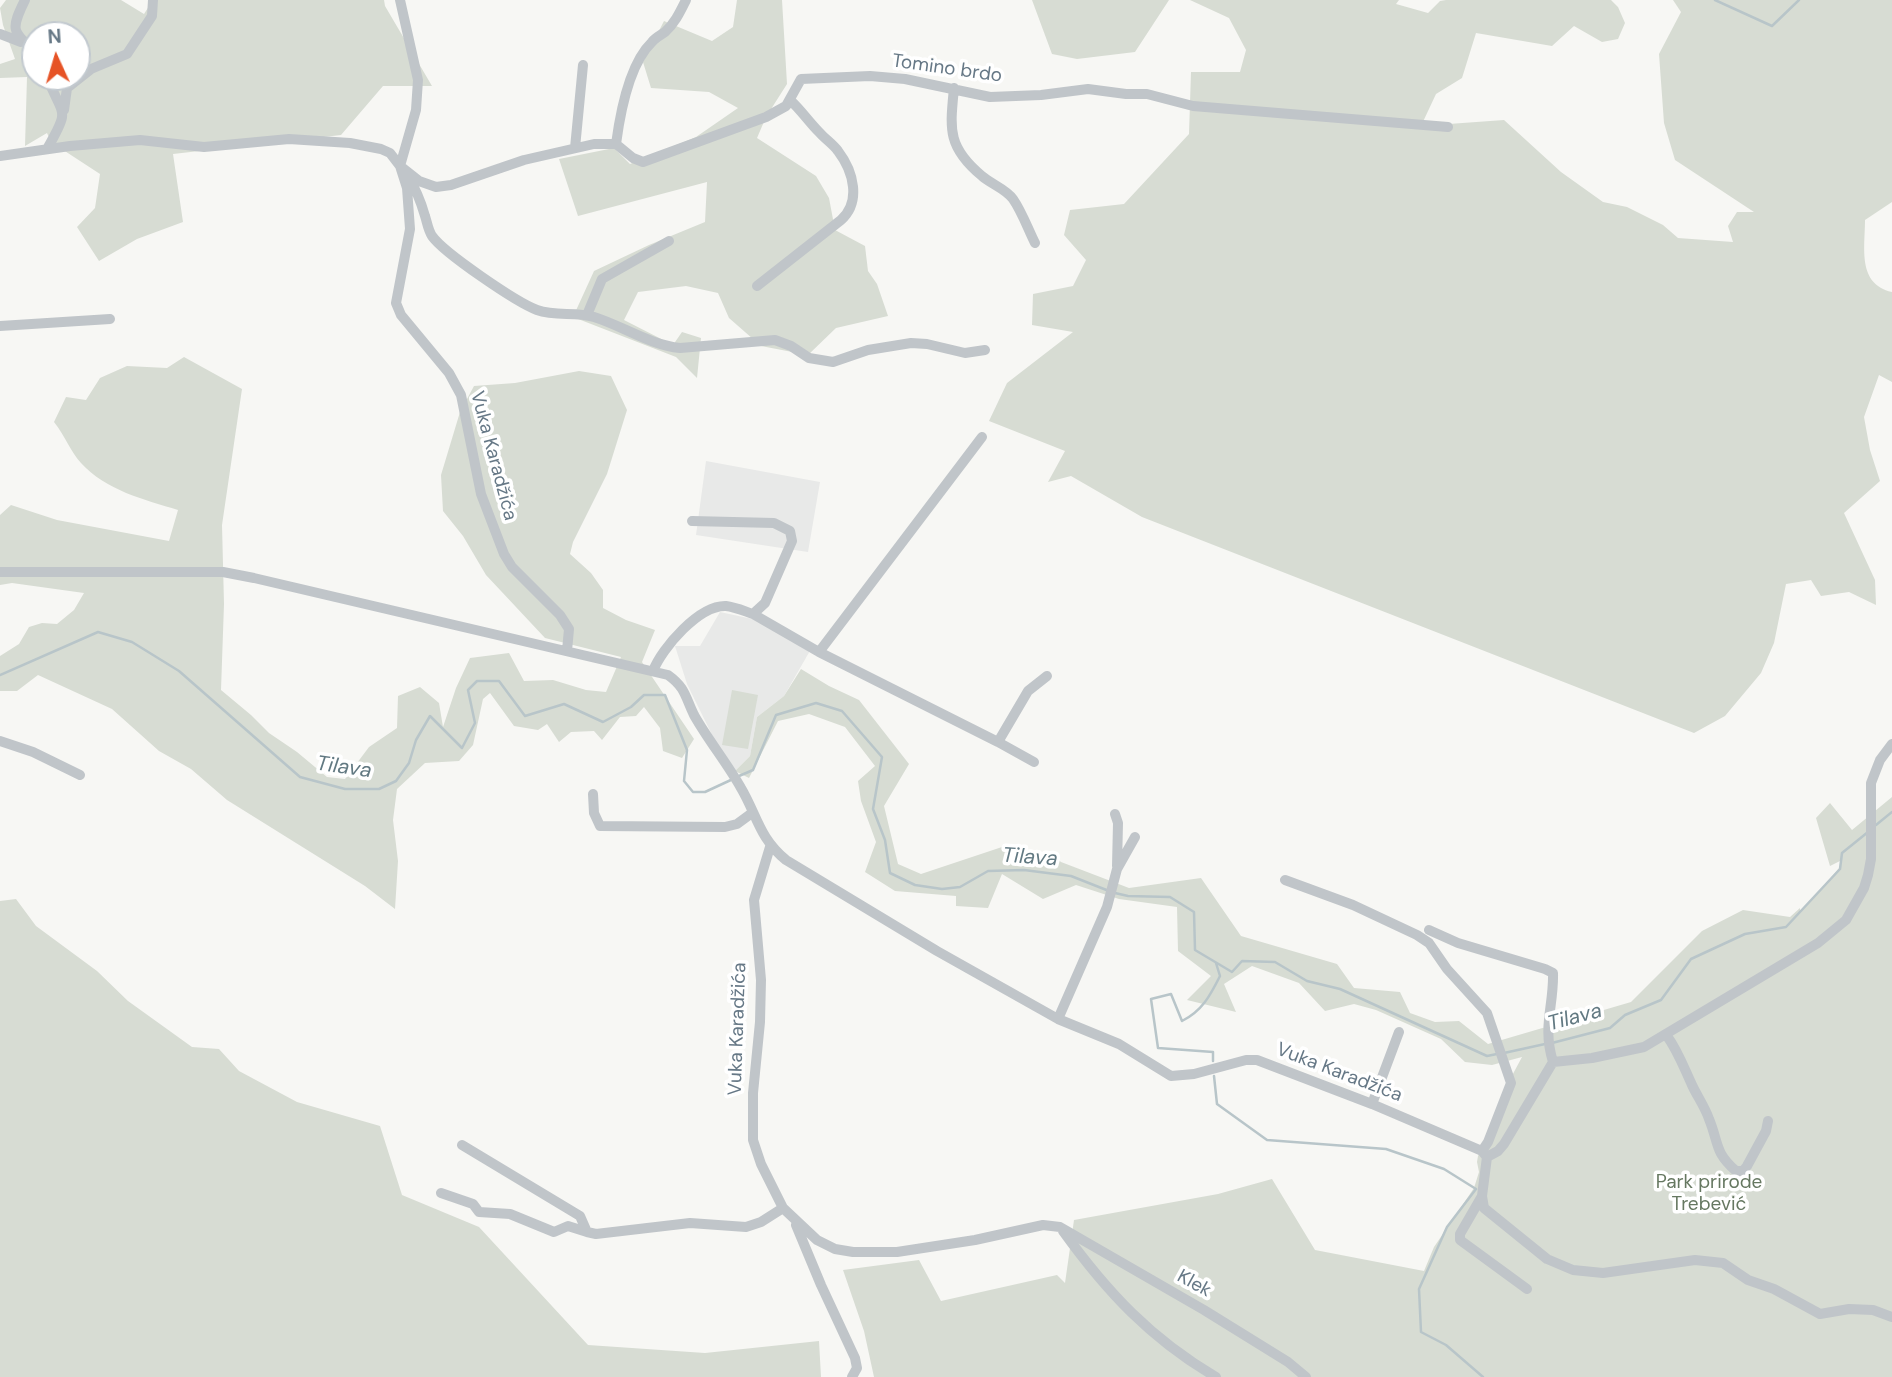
<!DOCTYPE html>
<meta charset="utf-8">
<style>
body{margin:0}
#map{position:relative;width:1892px;height:1377px;overflow:hidden;background:#f7f7f4;font-family:"DM Sans",sans-serif}
canvas{display:block}
.north{position:absolute;left:21px;top:21px;width:70px;height:70px;box-sizing:border-box;background:#fff;border:2px solid #c2c9cf;border-radius:50%;rotate:356deg;font-size:19px;font-weight:700;line-height:28px;text-align:center;color:#667886}
.north::after{content:'';display:block;margin:auto;width:24px;height:32px;background:#e65326;clip-path:polygon(50% 0,100% 100%,50% 72%,0 100%)}
</style>
<div id="map">
<canvas width="1892" height="1377"></canvas>
<div class="north">N</div>
</div>
<script>
const ctx = document.querySelector('canvas').getContext('2d');
ctx.lineJoin = 'round';
function paint(path, color) { ctx.fillStyle = color; ctx.fill(path, 'evenodd'); }
function trace(path, color, width, dash) { ctx.strokeStyle = color; ctx.lineWidth = width; ctx.lineCap = dash ? 'butt' : 'round'; ctx.setLineDash(dash || []); ctx.stroke(path); }
function label(font, color, halo, rows, align = 'center') {
  ctx.font = font + ' "DM Sans",sans-serif'; ctx.lineWidth = 7; ctx.setLineDash([]); ctx.textBaseline = 'middle'; ctx.strokeStyle = halo; ctx.fillStyle = color; for (const [text, x, y, turn = 0] of rows) {
    ctx.save(); ctx.translate(x, y); ctx.rotate((+turn || 0) * Math.PI / 180); ctx.textAlign = isNaN(turn) ? turn : align; if (halo) ctx.strokeText(text, 0, 0); ctx.fillText(text, 0, 0); ctx.restore();
  }
}
const built = new Path2D(`
 M706,461l114,21 -12,70 -112,-17z
 M720,612l37,8 54,29 -27,47 -27,21 -7,39 -15,15 -20,-30 -28,-57 -12,-38h25z`);
const green = new Path2D(`
 M6,0h115l23,14 9,-14h231l1,6 47,80h-49l-42,49 -168,19 10,68 -46,17 -38,22 -22,-34 18,-19 5,-34 -49,-32 -4,-9 -22,13 2,-69 -27,1v-14l15,-5 -12,-34 -3,-17zM35,35h42v42h-42z
 M737,0h45l5,84 -21,33 -9,21 59,38 13,22 6,32 30,16 3,25 9,13 11,32 -52,12 -28,27 -47,-9 -32,-28 -11,-25 -32,-7 -48,6 -14,28 49,25 9,-13 19,6 -4,40 -21,-21 -103,-40 21,-46 55,-26 56,-23 2,-40 -129,34 -19,-57 55,-11 16,16 66,-27 42,-29 -29,-16 -58,-4 -8,-26 21,-41 48,20 21,-14z
 M1032,0h137l-34,52 -58,7 -25,-5z
 M1190,0h209l-3,4 32,9 12,-12 6,-1h165l7,7 7,16 -7,16 -16,3 -28,-16 -22,20 -76,-13 -14,45 -26,16 -15,32 83,-6 57,52 42,30 24,5 36,18 15,13 55,4 -5,-16 9,-14h17l-79,-52 -11,-37 -5,-69 22,-42 -8,-12h219v202l-27,18c0,28 -8,64 27,72v90l-13,-7 -15,42 6,33 10,31 -36,32 31,67 1,25 -27,-13 -28,4 -10,-16 -25,4 -12,59 -13,30 -36,43 -31,17 -552,-216 -71,-41 -23,6 17,-31 -76,-30 18,-38 66,-51 -41,-7 1,-31 40,-8 13,-26 -22,-25 6,-25 54,-6 65,-70 2,-62h49l6,-22 -17,-32z
 M184,357l58,32 -20,136 2,79 -3,86 30,25 18,18 28,19 30,25 18,2 24,-32 28,-19 1,-32 22,-9 19,16 4,24 13,-39 14,-30 39,-5 15,28 29,-1 33,10 20,2 15,-35 -76,-19 -59,-63 -23,-39 -20,-25 -2,-36 19,-63 14,-26 41,-3 64,-12 32,5 16,34 -20,64 -34,68 -3,12 21,19 12,17v18l23,12 29,10 -13,32 52,77 -12,19 -19,-7 -3,-23 -16,-21 -8,9 -16,1 -18,23 -8,-9 -23,1 -12,10 -12,-18 -9,6 -24,-4 -24,-33 -7,6 -10,46 -14,16 -34,2 -28,26 -4,31 5,41 -3,48 -30,-23 -138,-86 -36,-31 -32,-18 -47,-42 -74,-34 -21,16h-17v-35l19,-12 10,-17 13,-4 15,1 17,-14 10,-17 -72,-10 -12,2v-70l11,-10 46,15 112,21 9,-31c-33,-10 -73,-20 -97,-47 -10,-11 -16,-27 -27,-41l12,-25 20,3 14,-22 27,-12 40,2z
 M801,669l28,17 30,14 50,64 -25,42 14,58 23,10 84,-28 11,17 22,3 12,-14 11,10 68,26 72,-10 40,58 96,28 17,24 46,4 10,21 25,9 24,-1 29,23 143,-42 71,-71 41,-21 47,7 10,-9v5l40,-46 2,-7 -12,6 -14,-48 14,-15 22,27 40,-33v580h-1018l-10,-46 -21,-61 76,-10 22,41 116,-26 8,8 9,-63 144,-26 54,-15 43,71 109,21 10,-24 40,-59 5,-16 -2,-10 1,-6 29,-71 15,-28 -30,8 -27,-3 -24,-23 -65,-29 -22,-6 -29,7 -26,-28 -47,-17 -28,18 12,28 -49,-12 24,-24 -33,-25 -1,-44 -58,-8 -43,-14 -33,14 -41,-25 -14,34 -32,-2v-10l-61,-5 -30,-19 11,-30 -15,-41 -3,-20 17,-15 -30,-39 -36,-13 -31,7 -29,57 -14,-7 15,-15 7,-39 27,-21z
 M732,690l26,5 -10,54 -26,-4z
 M16,899l20,27 61,45 31,30 64,46 27,2 20,22 58,31 83,24 22,69 77,32 109,118 117,8 114,-12 2,36h-821v-476z`);
const stream = new Path2D(`
 M1715,0l57,26 27,-26
 M0,675l98,-43 34,10 47,29 121,106 45,12h34l17,-8 13,-18 7,-23 14,-24 32,32 13,-25 -7,-33 9,-9h22l26,35 39,-12 39,18 28,-15 13,-12h21l22,55 -3,31 9,11h12l28,-13
 M739,776l14,-6 23,-55 40,-12 26,8 40,46 -9,52 12,31 5,33 25,12 27,4 18,-2 28,-16 36,-1 47,6 38,15
 M1876,825l16,-13
 M1115,893l13,3 42,1 24,15 1,38 37,22 10,-11 33,1 32,19 33,8 147,67 10,-2
 M1552,1043l58,-15 15,-13 36,-15 30,-41 54,-25 41,-7 54,-58 2,-16 26,-21
 M1504,1053l41,-9
 M1213,1061v-9l-55,-4 -7,-49 20,-5 11,27c20,-10 28,-25 38,-45l-4,-13
 M1214,1076l3,28 50,36 119,9 58,20 32,20 -29,38 -28,62 2,43 25,13 37,32`);
const minor = new Path2D(`
 M25,0c-14,28 -14,32 10,51
 M400,0l18,80 -2,30 -16,56
 M0,34l21,8
 M954,88c-4,41 -7,59 28,88 9,8 24,13 31,23 9,13 15,30 22,44
 M64,110l3,-22 24,-19 36,-15 25,-38 1,-16
 M616,144c4,-30 13,-80 36,-102 3,-4 9,-7 13,-10 10,-9 15,-20 21,-32
 M575,148l8,-83
 M47,149c24,-42 16,-31 0,-72
 M0,156l70,-10 70,-6 64,7 85,-8 61,4 31,6 9,4 10,13 7,22 3,41 -14,74 5,12 48,58 12,22 20,99 23,60 8,13 48,48 9,14 -2,22
 M400,166l19,15 17,6 15,-2 73,-25 70,-16h22l17,14 10,4 123,-45 20,-11 15,-27 69,-3 35,3 85,18 51,-2 47,-6 38,5h21l46,12 255,21
 M408,177c8,12 13,25 17,39 2,6 3,14 7,20 12,17 84,66 105,74 19,7 38,1 57,7 29,9 56,28 86,31l95,-8 16,6 18,12 24,4 35,-12 43,-7 16,1 38,9 20,-3
 M757,286l84,-66c20,-18 13,-48 -3,-69 -5,-7 -13,-12 -19,-19 -10,-10 -18,-22 -29,-32
 M587,315l15,-36 67,-38
 M0,326l110,-7
 M0,572h223l31,6 414,97c18,13 17,22 26,40 14,25 33,48 47,73 16,27 18,50 45,72l151,91 121,68 61,25 52,32 23,-2 52,-14h11l115,44 110,47 5,6 11,-6 6,-7 49,-82 39,-4 52,-11 174,-104 28,-23 18,-32 4,-13 3,-16v-76l9,-23 12,-16
 M753,614l66,38 163,-215
 M819,652l179,90 36,20
 M653,671c9,-23 46,-66 73,-65 9,1 18,5 27,8l12,-11 27,-62 -2,-10 -16,-8 -82,-2
 M0,741l33,11 47,23
 M998,742l30,-51 19,-15
 M593,794l1,19 6,13 125,1 12,-3 15,-11
 M1115,814l3,9 -1,43
 M770,847l-16,53 7,80 -1,42 -7,71v47l8,24 22,44 34,32 18,9 18,3h44l78,-12 68,-15 17,2 144,83 84,52 18,15
 M1285,880l68,25 64,30 12,8 18,26 40,44 24,70 -23,59 -6,9
 M1429,930l29,13 87,26 8,4c1,33 -11,53 0,89
 M1058,1019l49,-112 10,-38 18,-32
 M1667,1036c11,15 17,32 25,49 5,11 13,22 17,34 10,24 5,33 27,52h7l4,-5 19,-35 2,-10
 M1372,1104l27,-72
 M462,1145l118,71 7,16 9,2 94,-11 56,4 15,-5 22,-14
 M1487,1157l-5,39 2,12 63,51 26,11 30,3 92,-13 28,3 25,17 26,9 46,25 29,-5 24,1 19,7
 M441,1193l32,11 6,8 31,2 44,18 14,-6 19,6
 M1482,1196l-22,38v6l67,49
 M796,1225l25,60 34,73 2,10 -5,9
 M1063,1231c44,61 88,108 153,146`);
const streetNames = [
 ["Tomino brdo",947,69,8],
 ["Vuka Karadžića",493,456,75],
 ["Vuka Karadžića",738,1029,-88],
 ["Vuka Karadžića",1339,1073,21],
 ["Klek",1194,1284,29]
];
const parkNames = [
 ["Park prirode",1709,1183],
 ["Trebević",1709,1205]
];
const waterNames = [
 ["Tilava",344,768,8],
 ["Tilava",1030,858,4],
 ["Tilava",1575,1018,-15]
];
paint(built, '#e8e9e8');
paint(green, '#d7dcd3');
trace(stream, '#b8c5c9', 2.5);
trace(minor, '#c0c5c9', 10);
label('19px', '#667886', '#fff', streetNames);
label('19px', '#667861', '#fff', parkNames);
label('italic 21px', '#627982', '#fff', waterNames);
</script>
